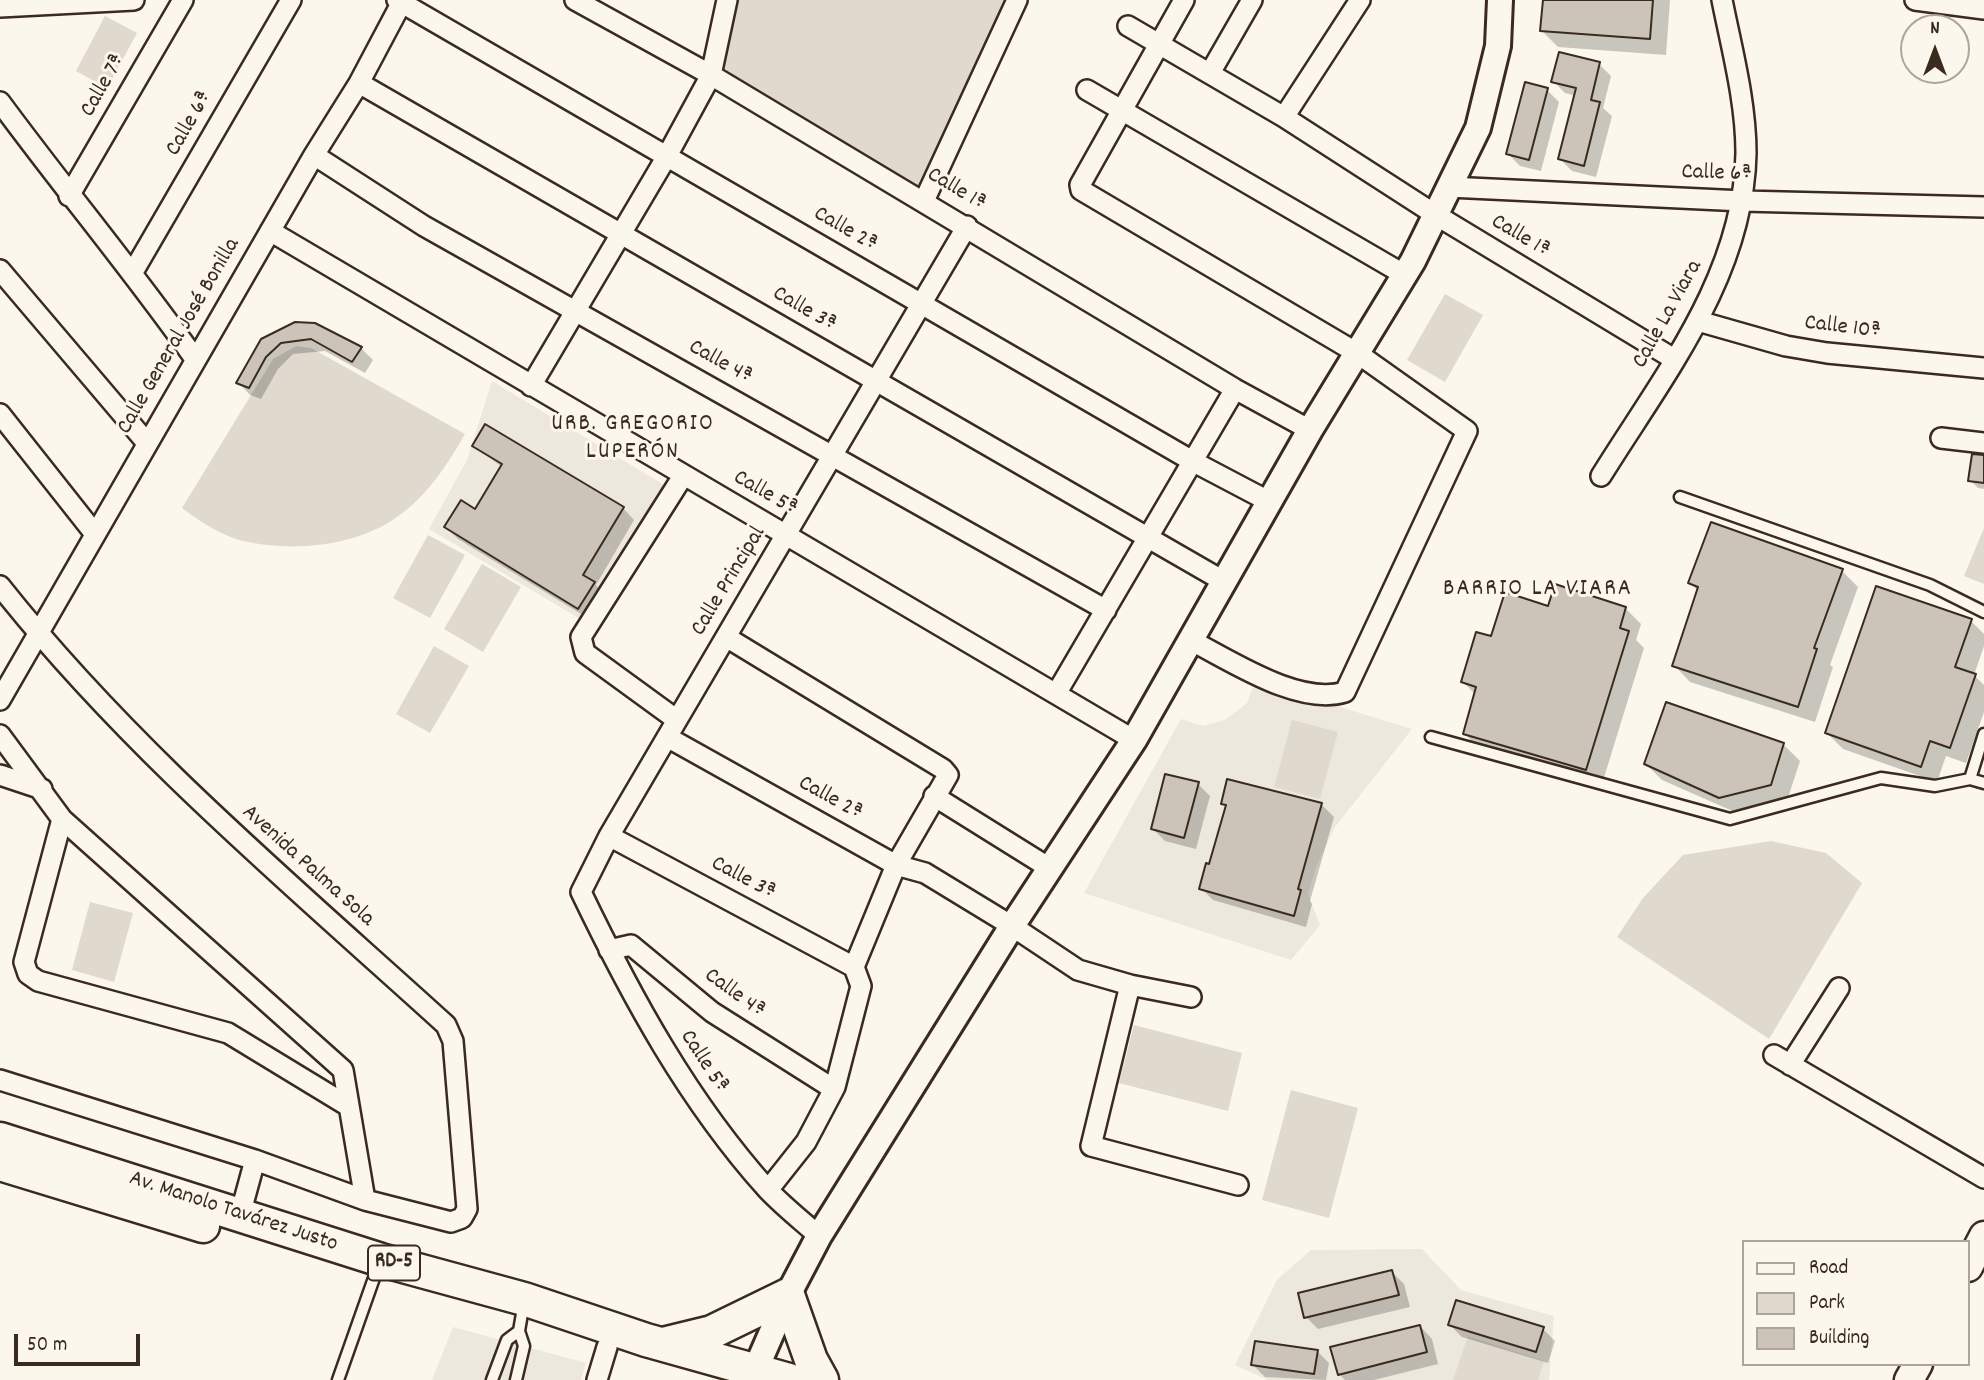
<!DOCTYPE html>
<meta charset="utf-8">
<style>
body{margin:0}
#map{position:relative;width:1984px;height:1380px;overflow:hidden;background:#fbf7ec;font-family:Dekko,sans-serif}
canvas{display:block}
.legend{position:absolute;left:1742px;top:1240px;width:228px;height:126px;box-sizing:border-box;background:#fbf7ec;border:2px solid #aea59a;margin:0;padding:9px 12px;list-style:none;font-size:21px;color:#3b2a1e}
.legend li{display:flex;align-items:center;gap:14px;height:35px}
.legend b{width:35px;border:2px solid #aea59a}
.north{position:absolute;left:1900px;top:14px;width:70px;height:70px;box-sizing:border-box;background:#fbf7ec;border:2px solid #aea59a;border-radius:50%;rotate:0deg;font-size:19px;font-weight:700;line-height:28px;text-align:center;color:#3b2a1e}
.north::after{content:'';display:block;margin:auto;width:24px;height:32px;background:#3b2a1e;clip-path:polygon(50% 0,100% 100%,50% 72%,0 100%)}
.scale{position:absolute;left:14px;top:1334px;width:126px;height:32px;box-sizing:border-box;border:4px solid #3b2a1e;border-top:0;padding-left:9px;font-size:21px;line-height:24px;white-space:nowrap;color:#3b2a1e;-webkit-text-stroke:5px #fbf7ec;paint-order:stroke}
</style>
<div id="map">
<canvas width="1984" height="1380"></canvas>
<ul class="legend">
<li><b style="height:9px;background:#fbf7ec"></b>Road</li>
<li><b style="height:19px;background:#dfd9ce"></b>Park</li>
<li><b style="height:19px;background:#ccc4b9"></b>Building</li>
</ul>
<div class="north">N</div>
<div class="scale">50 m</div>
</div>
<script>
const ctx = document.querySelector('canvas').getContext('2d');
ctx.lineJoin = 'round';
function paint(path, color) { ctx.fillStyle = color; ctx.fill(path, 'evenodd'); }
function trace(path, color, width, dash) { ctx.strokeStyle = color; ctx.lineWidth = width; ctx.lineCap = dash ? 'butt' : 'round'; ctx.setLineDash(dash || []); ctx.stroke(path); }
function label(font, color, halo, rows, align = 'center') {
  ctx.font = font + ' Dekko,sans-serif'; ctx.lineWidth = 6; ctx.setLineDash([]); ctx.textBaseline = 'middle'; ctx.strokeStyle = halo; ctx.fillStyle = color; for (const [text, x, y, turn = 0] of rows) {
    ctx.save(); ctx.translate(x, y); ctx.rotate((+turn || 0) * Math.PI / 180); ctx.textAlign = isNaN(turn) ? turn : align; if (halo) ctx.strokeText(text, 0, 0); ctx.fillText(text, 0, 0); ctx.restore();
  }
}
const built = new Path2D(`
 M492,381l172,104 -84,134 -151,-90 38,-69z
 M1255,681l157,48 -77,98 -18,38 -9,29 12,31 -29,35 -207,-67 97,-174 22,7 22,-6 22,-17z
 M1422,1249l39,41 93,26 -5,64h-281l-33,-15 42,-85 34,-30z
 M453,1327l133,36 -5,17h-149z`);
const green = new Path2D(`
 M727,0h290l-93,201 -213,-126z
 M105,16l32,17 -30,55 -31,-17z
 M1445,294l38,21 -38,67 -38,-22z
 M296,346l15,2 154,86c-19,33 -39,64 -71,85 -41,28 -104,33 -151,22 -23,-6 -42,-19 -61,-33l91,-149z
 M1984,528v56l-20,-8z
 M428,535l37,20 -35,63 -37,-20z
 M482,564l39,23 -38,65 -39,-23z
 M434,646l35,20 -39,67 -34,-19z
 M1292,720l46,12 -18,67 -46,-12z
 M1771,841l55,12 36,30 -93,156 -152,-102 26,-39 40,-43z
 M90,902l43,11 -19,69 -42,-12z
 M1134,1025l108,28 -14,58 -109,-28z
 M1291,1090l67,18 -29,110 -67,-18z
 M1468,1336l76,25 -6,19h-85z`);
const shadow = new Path2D(`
 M1544,0h126l-4,55 -108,-8 -16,-16z
 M1599,64l12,12 -8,32 9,8 -16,61 -24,-6 -12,-12 16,-63 -11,-3 -12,-12z
 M1547,90l12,12 -18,69 -21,-5 -12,-12z
 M314,325l47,23 12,12 -8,13 -40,-22 -32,3 -15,15 -17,30 -11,-4 -11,-12 24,-42z
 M474,446l149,62 11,12 -38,65 10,11 -15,24 -133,-81 -12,-12 30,-16 26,-44z
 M1984,457v32l-6,-1 -8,-8z
 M1842,571l16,16 -28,78 3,2 -18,55 -125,-40 -16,-17 24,-74 -8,-8z
 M1549,608h76l16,16 -5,16 8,8 -42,136 -122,-34 -15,-16 11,-39 -13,-13 29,-43z
 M1971,621l13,13v12l-10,29 10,10v27l-18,51 -20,-7 -9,26 -94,-33 -16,-16z
 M1783,744l17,17 -13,40 -50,12 -75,-33 -16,-16z
 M1229,781l93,24 12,12 -24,84 2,3 -6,23 -93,-27 -12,-12 9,-22 17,-59 -4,-4z
 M1198,784l12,12 -14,53 -31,-8 -12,-12z
 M1392,1272l12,12 6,23 -92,22 -12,-12z
 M1450,1325l93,4 12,12 -7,22 -86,-26z
 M1420,1326l12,13 6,25 -64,16h-29l-6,-6z
 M1317,1351l12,12 -3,17 -61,-3 -12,-12z`);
const building = new Path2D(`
 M1543,0h110l-3,39 -110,-8z
 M1559,52l41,10 -9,38 9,2 -16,64 -26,-7 18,-71 -25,-6z
 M1525,82l23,6 -19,72 -23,-6z
 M295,322l20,1 47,24 -10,15 -41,-23 -30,4 -15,14 -17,31 -13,-5 25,-44z
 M485,424l139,83 -41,68 12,7 -17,27 -134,-82 17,-27 14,9 27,-45 -30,-18z
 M1972,454l12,1v28l-16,-2z
 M1711,522l132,47 -29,79 3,1 -19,58 -126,-41 26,-79 -10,-4z
 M1555,584l71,23 -6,21 9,3 -43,139 -123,-36 13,-47 -15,-5 15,-50 15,4 14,-44 43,14z
 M1876,586l96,33 -17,48 21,7 -26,74 -20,-7 -9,26 -96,-34z
 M1666,702l118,41 -13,42 -52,13 -75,-34z
 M1165,774l34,8 -15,56 -33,-9z
 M1227,779l95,24 -24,86 3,1 -7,26 -95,-27 7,-26 3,1 17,-59 -5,-1z
 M1392,1270l7,25 -95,23 -6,-25z
 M1456,1300l88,27 -8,25 -88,-27z
 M1420,1325l7,27 -89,23 -8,-28z
 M1255,1341l63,9 -4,24 -63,-9z`);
const service = new Path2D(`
 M1680,497l250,88 54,27
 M1431,737l299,82 151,-41 54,8 35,-7 14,-45
 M1970,779l14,4
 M338,1380l36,-102
 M492,1380l15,-40 12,-9
 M516,1380l8,-34 -5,-15 5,-29`);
const minor = new Path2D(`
 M397,0l797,462 76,40
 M575,0l136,75 524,314 75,41
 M1184,0l-104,185 1,5 276,163 110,78 -122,261c-46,14 -112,-30 -153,-51
 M1915,0l69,9
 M0,7l134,-7
 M1128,26l156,91 152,98 238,144
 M1210,73l42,-73
 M359,83l866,499
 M1087,90l318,185
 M0,102c64,87 133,169 195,257
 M1284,117l76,-117
 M314,155l110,71 682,384
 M1449,187l294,14 241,6
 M69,196l114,-196
 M924,201l93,-201
 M270,231l786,463
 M0,270l147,173
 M133,272l158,-272
 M1698,321l88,25 41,7 157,15
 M531,386l136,-230 44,-81 16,-75
 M0,414l95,120
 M1941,438l43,5
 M1601,476c62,-100 143,-200 145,-323 0,-51 -14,-103 -24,-153
 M0,586c130,164 292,299 446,439l7,16 14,168 -5,9 -11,4 -86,-22 -110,-40 -255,-80
 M726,637l217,132 5,6 -52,90 -42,102 7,19 -26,101 -29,55 -38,48
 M0,700l314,-545 45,-72 44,-83
 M677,720l-92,-67 -4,-16 102,-161
 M0,735l62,84 281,251 22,130
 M667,737l229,128 29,8 87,53 66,44 52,15 61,12
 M1134,740l-78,-46 179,-305
 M0,775l42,14
 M934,796l117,73
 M62,819l-38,143 4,12 10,7 190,52 120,73
 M609,836l245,131
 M609,950l22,-5 81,67 120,76
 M1130,985l-39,161 147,39
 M1774,1055l210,123
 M1790,1065l49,-77
 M240,1215l15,-55
 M819,1236c-17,-15 -36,-30 -52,-47 -79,-88 -135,-191 -186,-297l28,-56 358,-610
 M597,1380l10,-33`);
const tertiary = new Path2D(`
 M751,1380l37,-85 31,-59 193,-310 122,-186 176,-310 103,-169 65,-133 20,-82 2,-46`);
const secondary = new Path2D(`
 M1968,1267l16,-31
 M1909,1380l9,-16`);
const primary = new Path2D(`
 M0,1139l381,121 143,39 122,41 143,40
 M0,1164l203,62
 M667,1343l45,-11 76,-37 23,65 11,20`);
const shields = [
 [394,1263,52]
];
const shieldNames = [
 ["RD-5",394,1263]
];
const streetNames = [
 ["Calle 7ª",105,86,-60],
 ["Calle 6ª",191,124,-60],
 ["Calle 6ª",1717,175,2],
 ["Calle 1ª",956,191,31],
 ["Calle 2ª",845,231,30],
 ["Calle 1ª",1520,238,31],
 ["Calle 3ª",804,311,30],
 ["Calle La Viara",1669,315,-61],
 ["Calle 10ª",1843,329,7],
 ["Calle General José Bonilla",180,337,-60],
 ["Calle 4ª",720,364,29],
 ["Calle 5ª",765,495,30],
 ["Calle Principal",730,582,-59],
 ["Calle 2ª",830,800,29],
 ["Avenida Palma Sola",307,867,42],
 ["Calle 3ª",743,880,28],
 ["Calle 4ª",734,995,36],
 ["Calle 5ª",703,1063,57],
 ["Av. Manolo Tavárez Justo",233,1213,18]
];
const neighbourhoodNames = [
 ["URB. GREGORIO",633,426],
 ["LUPERÓN",633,454],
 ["BARRIO LA VIARA",1538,591]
];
paint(built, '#ede8dd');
paint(green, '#dfd9ce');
paint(shadow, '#0003');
paint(building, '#ccc4b9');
trace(building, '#3b2a1e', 2);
trace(service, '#3b2a1e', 15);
trace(minor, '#3b2a1e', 24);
trace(tertiary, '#3b2a1e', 30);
trace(secondary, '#3b2a1e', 33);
trace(primary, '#3b2a1e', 37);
trace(service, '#fbf7ec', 10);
trace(minor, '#fbf7ec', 19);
trace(tertiary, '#fbf7ec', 24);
trace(secondary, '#fbf7ec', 28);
trace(primary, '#fbf7ec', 32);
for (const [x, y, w] of shields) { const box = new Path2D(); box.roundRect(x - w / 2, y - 17.5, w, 35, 5); ctx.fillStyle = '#fbf7ec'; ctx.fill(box); trace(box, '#3b2a1e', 2); }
label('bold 21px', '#3b2a1e', null, shieldNames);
label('23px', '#3b2a1e', '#fbf7ec', streetNames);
ctx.letterSpacing = '2px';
label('24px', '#3b2a1e', '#fbf7ec', neighbourhoodNames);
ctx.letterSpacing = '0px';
</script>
